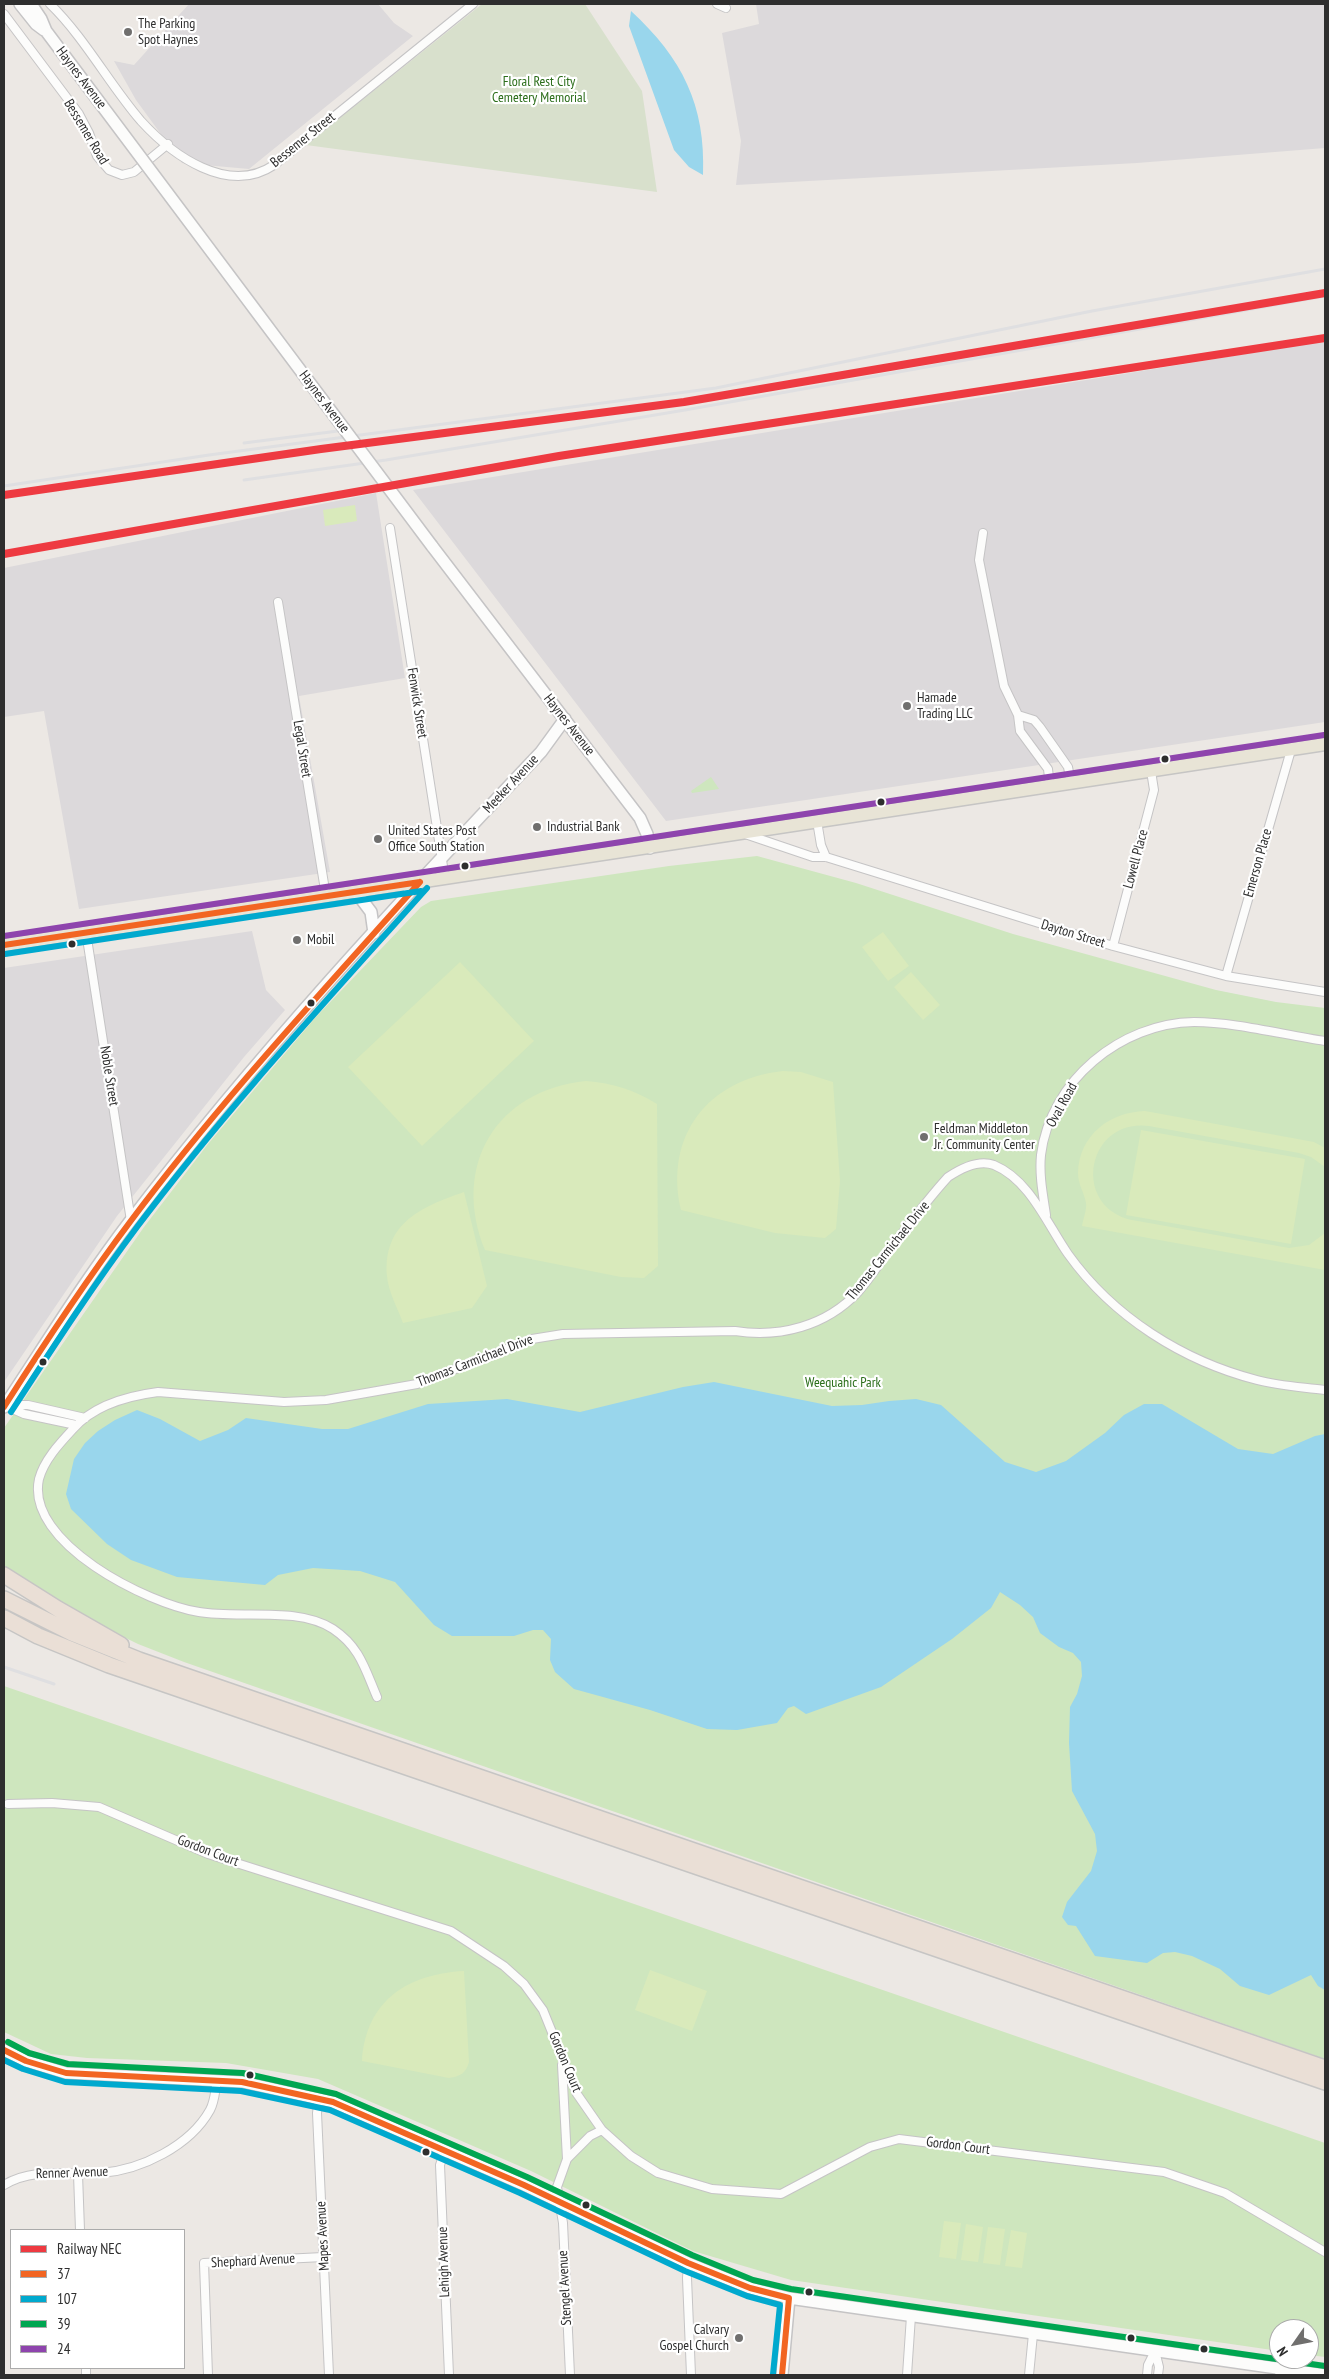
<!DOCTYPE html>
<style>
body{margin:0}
#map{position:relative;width:1329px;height:2379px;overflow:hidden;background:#ece8e4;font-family:"PT Sans Narrow",sans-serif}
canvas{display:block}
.frame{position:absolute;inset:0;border:5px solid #2e2e2e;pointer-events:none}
.legend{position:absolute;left:10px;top:2229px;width:175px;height:140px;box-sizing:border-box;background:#fff;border:1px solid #ababab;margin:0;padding:6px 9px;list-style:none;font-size:15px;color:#2e2e2e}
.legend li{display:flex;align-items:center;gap:10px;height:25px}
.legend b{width:25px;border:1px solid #ababab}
.north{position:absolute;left:1269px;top:2319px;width:50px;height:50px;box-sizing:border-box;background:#fff;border:1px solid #ababab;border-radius:50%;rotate:237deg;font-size:14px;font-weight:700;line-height:20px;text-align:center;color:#2e2e2e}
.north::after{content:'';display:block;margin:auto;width:18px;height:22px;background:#706f6e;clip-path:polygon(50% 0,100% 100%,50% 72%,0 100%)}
</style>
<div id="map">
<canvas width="1329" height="2379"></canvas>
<div class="frame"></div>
<ul class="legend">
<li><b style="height:6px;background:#ee3a41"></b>Railway NEC</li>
<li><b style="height:6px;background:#f26522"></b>37</li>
<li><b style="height:6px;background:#00a9ce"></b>107</li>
<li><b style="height:6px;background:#00a651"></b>39</li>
<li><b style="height:6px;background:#8e44ad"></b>24</li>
</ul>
<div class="north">N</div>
</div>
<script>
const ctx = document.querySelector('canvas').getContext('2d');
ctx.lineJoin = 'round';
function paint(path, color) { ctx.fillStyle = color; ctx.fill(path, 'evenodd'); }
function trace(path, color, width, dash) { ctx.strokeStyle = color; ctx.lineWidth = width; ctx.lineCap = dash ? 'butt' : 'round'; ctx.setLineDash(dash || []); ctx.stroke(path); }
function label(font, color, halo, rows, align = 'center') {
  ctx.font = font + ' "PT Sans Narrow",sans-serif'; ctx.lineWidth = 4.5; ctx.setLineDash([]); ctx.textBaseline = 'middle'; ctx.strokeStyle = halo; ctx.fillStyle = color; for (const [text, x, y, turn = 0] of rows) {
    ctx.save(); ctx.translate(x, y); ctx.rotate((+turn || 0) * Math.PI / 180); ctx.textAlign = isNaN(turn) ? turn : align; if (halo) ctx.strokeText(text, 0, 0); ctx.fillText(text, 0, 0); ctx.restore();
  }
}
const industrial = new Path2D(`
 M189,4h189l16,19 19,13 -164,133 -67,-6 -46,-63 -22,-39 20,4z
 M756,4h569v144l-188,15 -401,22 5,-44 -19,-108 37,-9z
 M1325,341v381l-659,99 -253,-331z
 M376,493l29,185 -106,18 31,176 -251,37 -35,-198 -40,6v-149z
 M252,931l14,59 19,20 -41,47 -127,159 -113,166v-414z`);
const green = new Path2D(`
 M711,777l8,12 -27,4 -1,-2z
 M757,856l99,27 157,51 203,56 60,12 49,6v1051l-1141,-397 -46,-18 -57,-28 -77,-48v-140l140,-201 64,-83 107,-126 106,-111 10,-6 238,-35z
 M4,1686l1321,457v214l-16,-2v-26h-30v22l-488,-71 -98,-29 -162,-80 -213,-92 -92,-16 -139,-5 -36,-4 -47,-22z`);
const cemetery = new Path2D(`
 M482,4h103l57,87 15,101 -351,-47z`);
const pitch = new Path2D(`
 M355,505l2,16 -32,5 -2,-16z
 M883,932l26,34 -21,15 -26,-34z
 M460,962l74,79 -112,105 -74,-79z
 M911,972l29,33 -17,15 -29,-33z
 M783,1071l18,1 32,10 7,99 -4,48 -11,9 -50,-5 -94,-23c-17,-74 27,-131 102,-139z
 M586,1081c27,2 48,9 71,23l1,162 -14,12 -23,-1 -136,-27c-34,-84 11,-160 101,-169z
 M1145,1111l169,31 11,6v19l-14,-10 -12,-4 -150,-27c-63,-8 -78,81 -17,94l157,28 20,-3 16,-12v37l-243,-44c1,-7 5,-16 4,-23 -2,-11 -8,-19 -8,-30 1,-38 32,-61 67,-62z
 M1141,1130l164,29 -14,85 -165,-29z
 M464,1192l23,94 -15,22 -69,15c-5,-14 -15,-32 -16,-47 -4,-53 34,-69 77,-84z
 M650,1970l57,21 -15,40 -57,-21z
 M464,1971l5,91c-3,11 -8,14 -20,16l-87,-17c4,-61 46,-87 102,-90z
 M944,2221l17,2 -5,36 -17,-2z
 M966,2224l17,3 -5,35 -17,-2z
 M988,2227l17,2 -5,36 -17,-2z
 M1011,2230l16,3 -5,35 -17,-2z`);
const water = new Path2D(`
 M631,11c51,47 75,94 72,164l-14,-8 -15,-17 -45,-124z
 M714,1382l118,24 30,-1 27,-4 27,-2 25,6 64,57 31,10 30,-11 39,-28 19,-18 20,-11h18l76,45 35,5 42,-18 10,-2v556l-7,-4 -7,-11 -42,20 -29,-9 -20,-17 -28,-13 -17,-4 -12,1 -16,10 -52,-7 -19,-30 -8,-1 -6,-8 5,-15 24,-31 6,-20 -2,-17 -23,-43 -3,-48 1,-36 7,-13 5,-18 -1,-14 -8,-9 -14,-6 -19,-14 -7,-16 -13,-12 -20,-13 -9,16 -39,31 -71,48 -75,27 -12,-8 -6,2 -11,15 -40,7 -30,-1 -57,-19 -76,-21 -19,-17 -5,-12 1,-21 -8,-9h-10l-19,6h-62l-18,-11 -39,-43 -35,-11 -47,-3 -35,7 -13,10 -88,-8 -46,-17 -24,-16 -36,-35 -5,-15 8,-35 11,-16 13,-12 17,-11 22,-10 23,9 40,22 28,-11 18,-12 76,11h26l80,-25 79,-5 73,13 103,-25z`);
const street = new Path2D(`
 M50,4c35,34 59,80 91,117 31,34 87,75 133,44l199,-161
 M717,4l9,4
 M4,14l75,100 10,19 8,23 12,14 13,5 12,-3 34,-28
 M390,528l55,351
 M983,533l-4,27 25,126 14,29 2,16 28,38 2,17
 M278,602l48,294
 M1018,715l16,5 6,7 28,40 3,16
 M817,821l4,24 5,12
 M745,834l68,23h13l287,89 113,30 99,16
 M86,932l45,289
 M1113,946l41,-156 -3,-19
 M1226,976l65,-226
 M1046,1215c-3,-20 -7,-40 -5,-60 9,-74 80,-132 153,-133 41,0 90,13 131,19
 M5,1405h23l57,13
 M8,1407l16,7 52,11
 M377,1697c-12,-28 -17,-50 -44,-68 -35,-23 -94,-10 -134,-17 -51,-8 -174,-69 -160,-133 5,-19 21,-36 34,-50 21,-24 54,-33 85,-37l126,10 42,-2 91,-16 115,-45 31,-5 172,-3c45,7 91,-5 123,-39 11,-12 20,-27 30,-40 19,-25 38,-51 60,-75 12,-8 30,-18 46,-12 36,15 53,59 74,89 45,63 115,107 189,126 22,6 46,7 68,10
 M8,1804l44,-1 47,4 109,47 243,77 53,35 20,18 19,26 34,84 25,36 29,26 27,17 54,16 69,5 89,-47 29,-8 265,33 61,21 100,59
 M562,2065l5,94
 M319,2098l-2,15 12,262
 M445,2150l-5,15 9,210
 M78,2174l2,56
 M4,2185c29,-18 65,-10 97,-12 40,-3 89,-27 109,-63 5,-9 5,-20 7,-30
 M688,2263l-1,15 4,97
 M1155,2351l4,16 -1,8
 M86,2368v7
 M208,2375l-4,-112 119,-6
 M570,2375l-7,-152 -6,-36 10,-28 23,-23 12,-6
 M907,2375l4,-59
 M1029,2375l4,-41
 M1147,2375l1,-10 7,-14
 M1279,2375l3,-6v6`);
const secondary = new Path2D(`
 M20,4l16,20 8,6
 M31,4l10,15 5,12 51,68
 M432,546l208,272 7,16 3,14
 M356,892l15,20 3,21
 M4,1407c42,-63 81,-127 127,-187 126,-165 268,-318 410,-468l24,-33
 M4,2050l22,11 40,12 176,9 91,20 191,83 164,78 62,25 39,10 536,77
 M782,2375l7,-77`);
const primary = new Path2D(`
 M4,945l1321,-201`);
const highway = new Path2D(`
 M4,1575l54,34 63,36
 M4,1599l68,34 67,27 1186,408
 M4,1618l34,18 71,29 1216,417`);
const rail = new Path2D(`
 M244,443l94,-12
 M244,480l142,-20 299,-50 640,-114
 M4,486l205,-31 507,-67 376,-77 233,-42
 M4,1667l50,17`);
const secondaryBridge = new Path2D(`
 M97,99l335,447`);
const bus1 = new Path2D(`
 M4,945l416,-63
 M4,1407c40,-63 81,-125 126,-185 89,-119 191,-229 290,-340
 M4,2050l22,11 40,12 176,9 91,20 191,83 164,78 62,25 39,10 -7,77`);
const bus2 = new Path2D(`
 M5,954l416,-63
 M11,1412c41,-63 81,-125 126,-185 89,-118 191,-228 290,-339
 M4,2060l19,9 42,13 176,9 89,19 190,83 165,78 62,25 33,9 -7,69`);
const bus3 = new Path2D(`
 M8,2042l21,11 39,11 175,9 93,21 191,83 165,78 61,25 38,9 534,77`);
const bus4 = new Path2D(`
 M4,936l1320,-201`);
const rail1 = new Path2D(`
 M4,495l317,-46 363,-47 641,-109
 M4,554l555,-98 766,-118`);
const markers = [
 [128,32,5,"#706f6e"],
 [907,706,5,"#706f6e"],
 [1165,759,4.5,"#2e2e2e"],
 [881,802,4.5,"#2e2e2e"],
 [537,827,5,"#706f6e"],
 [378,839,5,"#706f6e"],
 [465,866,4.5,"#2e2e2e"],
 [297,940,5,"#706f6e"],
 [72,944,4.5,"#2e2e2e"],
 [311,1003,4.5,"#2e2e2e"],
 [924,1137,5,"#706f6e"],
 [43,1362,4.5,"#2e2e2e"],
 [250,2075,4.5,"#2e2e2e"],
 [426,2152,4.5,"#2e2e2e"],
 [586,2205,4.5,"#2e2e2e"],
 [809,2292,4.5,"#2e2e2e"],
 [739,2338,5,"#706f6e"],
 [1131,2338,4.5,"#2e2e2e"],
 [1204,2349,4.5,"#2e2e2e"]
];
const poiNames = [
 ["The Parking",138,24],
 ["Spot Haynes",138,40],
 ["Hamade",917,698],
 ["Trading LLC",917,714],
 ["Industrial Bank",547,827],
 ["United States Post",388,831],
 ["Office South Station",388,847],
 ["Mobil",307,940],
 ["Feldman Middleton",934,1129],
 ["Jr. Community Center",934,1145],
 ["Calvary",729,2330,"right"],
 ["Gospel Church",729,2346,"right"]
];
const streetNames = [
 ["Haynes Avenue",81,78,53],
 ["Bessemer Road",86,132,59],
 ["Bessemer Street",303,140,-39],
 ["Haynes Avenue",324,402,53],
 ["Fenwick Street",417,703,81],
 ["Haynes Avenue",569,725,52],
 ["Legal Street",302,749,81],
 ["Meeker Avenue",511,784,-47],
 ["Lowell Place",1136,859,-75],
 ["Emerson Place",1258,863,-74],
 ["Dayton Street",1073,934,17],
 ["Noble Street",109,1076,81],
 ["Oval Road",1062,1105,-61],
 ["Thomas Carmichael Drive",888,1251,-51],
 ["Thomas Carmichael Drive",475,1361,-21],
 ["Gordon Court",208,1851,21],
 ["Gordon Court",565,2062,67],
 ["Gordon Court",958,2146,7],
 ["Renner Avenue",72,2173,-2],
 ["Mapes Avenue",323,2236,-93],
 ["Shephard Avenue",253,2261,-3],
 ["Lehigh Avenue",444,2262,-92],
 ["Stengel Avenue",565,2288,-93]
];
const parkNames = [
 ["Floral Rest City",539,82],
 ["Cemetery Memorial",539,98],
 ["Weequahic Park",843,1383]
];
paint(industrial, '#dcd9db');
paint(green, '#cee6be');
paint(cemetery, '#d8e0cc');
paint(pitch, '#d9eabb');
paint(water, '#99d6ec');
trace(street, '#c5c4c5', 10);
trace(secondary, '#c5c4c5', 14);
trace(primary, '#c6c5c4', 15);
trace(highway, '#c6c5c4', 18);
trace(street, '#fcfcfb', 8);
trace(secondary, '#fcfcfb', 11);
trace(primary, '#e8e4d6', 12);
trace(highway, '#eadfd6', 15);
trace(rail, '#dfdfe1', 3);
trace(secondaryBridge, '#c5c4c5', 14, []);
trace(secondaryBridge, '#fcfcfb', 11);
trace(bus1, '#f26522', 6);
trace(bus2, '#00a9ce', 6);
trace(bus3, '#00a651', 6);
trace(bus4, '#8e44ad', 6);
trace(rail1, '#ee3a41', 8);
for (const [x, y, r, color] of markers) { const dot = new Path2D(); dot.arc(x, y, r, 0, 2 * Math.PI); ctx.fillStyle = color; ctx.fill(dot); trace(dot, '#fff', 2); }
label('14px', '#2e2e2e', '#fff', poiNames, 'left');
label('14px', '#2e2e2e', '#fff', streetNames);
label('14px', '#2c6e1b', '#fff', parkNames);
</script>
